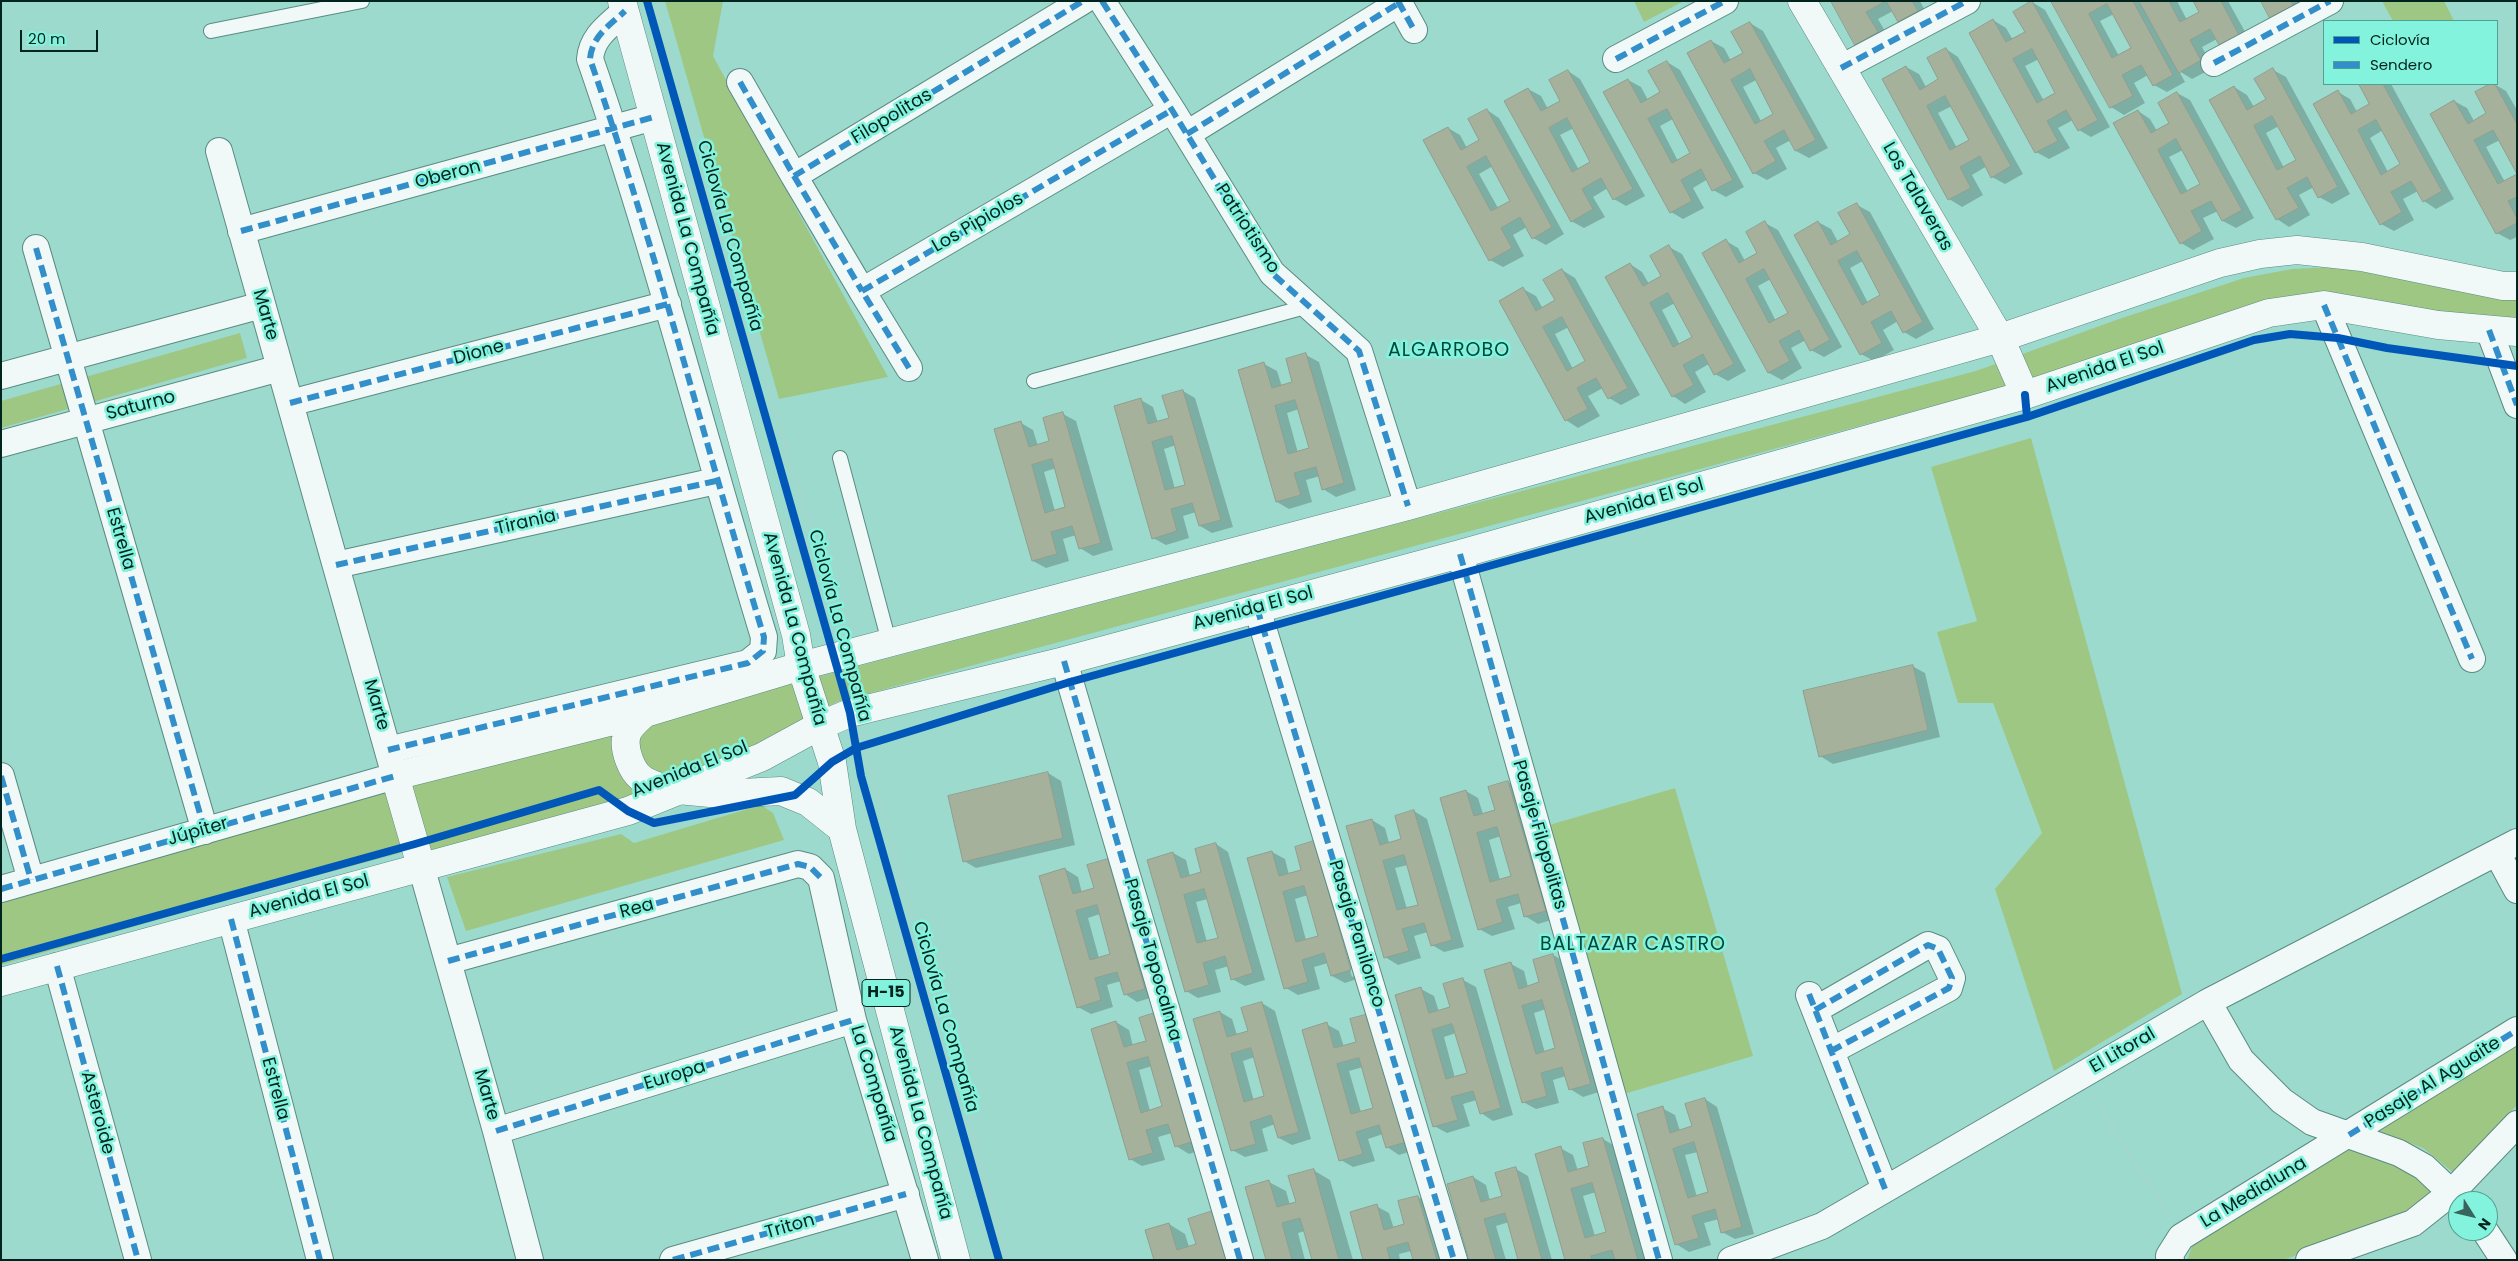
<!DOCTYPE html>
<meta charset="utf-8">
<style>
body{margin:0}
#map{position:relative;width:2518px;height:1261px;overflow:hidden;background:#9cdace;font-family:Poppins,sans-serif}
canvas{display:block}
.frame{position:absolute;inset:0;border:2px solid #00251e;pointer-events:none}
.legend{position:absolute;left:2323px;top:20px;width:175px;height:65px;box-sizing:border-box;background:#83f3dd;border:1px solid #4fa191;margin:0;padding:6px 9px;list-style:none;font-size:15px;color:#00251e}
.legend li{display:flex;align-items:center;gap:10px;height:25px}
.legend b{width:25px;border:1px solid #4fa191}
.north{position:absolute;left:2448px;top:1191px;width:50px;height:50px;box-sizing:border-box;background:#83f3dd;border:1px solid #4fa191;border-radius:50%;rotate:126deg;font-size:14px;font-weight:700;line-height:20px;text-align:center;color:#00251e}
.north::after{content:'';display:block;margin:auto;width:18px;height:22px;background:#37645c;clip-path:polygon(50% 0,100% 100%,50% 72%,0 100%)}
.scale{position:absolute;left:20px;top:30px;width:78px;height:22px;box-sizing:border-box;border:2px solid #00251e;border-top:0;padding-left:6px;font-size:15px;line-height:18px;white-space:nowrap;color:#00251e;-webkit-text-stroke:4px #83f3dd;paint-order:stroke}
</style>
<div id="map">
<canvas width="2518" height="1261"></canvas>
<div class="frame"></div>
<ul class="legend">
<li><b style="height:6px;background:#0057b8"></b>Ciclovía</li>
<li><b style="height:6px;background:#328fca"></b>Sendero</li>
</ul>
<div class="north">N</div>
<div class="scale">20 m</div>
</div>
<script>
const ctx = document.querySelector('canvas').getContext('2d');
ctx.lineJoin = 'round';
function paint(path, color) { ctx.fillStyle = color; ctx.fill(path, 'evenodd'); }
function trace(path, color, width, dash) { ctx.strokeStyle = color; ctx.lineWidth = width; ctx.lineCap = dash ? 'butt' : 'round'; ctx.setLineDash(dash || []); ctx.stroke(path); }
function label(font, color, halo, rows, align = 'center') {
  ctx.font = font + ' Poppins,sans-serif'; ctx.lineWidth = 5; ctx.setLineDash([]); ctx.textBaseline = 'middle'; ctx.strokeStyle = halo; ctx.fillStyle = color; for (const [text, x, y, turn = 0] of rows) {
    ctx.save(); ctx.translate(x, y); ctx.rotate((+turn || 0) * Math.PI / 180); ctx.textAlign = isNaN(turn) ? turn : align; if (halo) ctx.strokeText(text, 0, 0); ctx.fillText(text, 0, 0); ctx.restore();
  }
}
const green = new Path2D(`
 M665,1h58l-10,55 175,321 -109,22z
 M1634,1h50l-40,21z
 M2382,1h62l10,20h-61z
 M2332,267l185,28v26l-54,-3 -126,-21 -1500,405 -160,85 -261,77 -5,-14 -174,47 -236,68v-67l647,-183 177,-40 1151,-304 140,-51 128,-42 48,-9z
 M240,333l7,25 -246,70v-27z
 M2031,438l151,556 -128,77 -59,-182 47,-56 -49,-130h-35l-21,-71 40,-11 -46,-154z
 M1675,788l78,268 -146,43 -78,-268z
 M761,805l12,8 11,27 -318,91 -19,-54 174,-43 13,9z
 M2517,1042v63l-63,68 -31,-25 -47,-18z
 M2352,1146l69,29 11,16 -29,27 -120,42h-96l7,-19z`);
const shadow = new Path2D(`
 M1833,1h87l9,17 -18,11 -12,-7 -6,-11 -15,8 12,21 -21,11 -13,-7z
 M2053,1h124l10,19 14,-7 -6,-12h33l25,45 -36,-7 -15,8 11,21 -21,11 -13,-8 6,11 -18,10 -13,-7 -6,-10 -14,8 11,20 -21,12 -13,-8zM2114,14l18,34 -13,8 -19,-35z
 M2263,1h35l8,14z
 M2032,2l13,8 65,117 -19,10 -12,-7 -6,-10 -15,8 12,20 -21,11 -13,-7 -43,-132 13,8 7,12 14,-7zM2039,59l18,35 -13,7 -19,-35z
 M1750,23l13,8 65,117 -19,10 -13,-7 -5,-11 -15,8 11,21 -20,11 -13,-7 -43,-132 13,7 7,13 13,-8zM1756,80l19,34 -14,7 -18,-34z
 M1946,49l12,8 65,117 -18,10 -13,-7 -5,-11 -15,9 11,20 -21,12 -13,-8 -43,-132 13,7 7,13 14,-7zM1952,106l19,34 -14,8 -19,-35z
 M1667,62l13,8 64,117 -18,10 -13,-7 -5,-11 -15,9 11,20 -21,11 -12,-7 -43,-132 13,7 7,13 13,-8zM1673,119l19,34 -14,8 -18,-35z
 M2273,70l13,7 64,117 -18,10 -13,-7 -5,-10 -15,8 11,20 -21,12 -12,-8 -43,-132 13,8 7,12 13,-7zM2279,126l19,35 -14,7 -18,-35z
 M1568,71l12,8 65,117 -19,10 -12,-7 -6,-11 -15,9 12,20 -21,11 -13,-7 -43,-132 13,7 7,13 14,-8zM1574,128l18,34 -13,8 -19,-35z
 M2360,84h31l63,115 -18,10 -12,-8 -6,-10 -15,8 11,21 -20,11 -13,-7 -43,-132 12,7 7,13 14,-8zM2383,130l19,35 -14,7 -18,-34z
 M2494,84l12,7 11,19v61l-17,-31 -14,7 19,35 12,-7v62l-7,3 -13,-7 -43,-132 13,7 7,13 13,-7 -11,-21z
 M2177,93l13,7 64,118 -18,10 -13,-7 -5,-10 -15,7 11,21 -21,11 -12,-7 -43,-132 12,8 7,12 14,-7zM2183,150l19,35 -14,7 -19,-35z
 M1487,110l12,8 65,116 -18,11 -13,-7 -6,-11 -14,8 11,21 -21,11 -13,-7 -42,-132 12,7 7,13 14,-8zM1493,166l18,35 -13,7 -19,-34z
 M1857,205l13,7 64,117 -18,10 -12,-7 -6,-11 -15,9 11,20 -20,11 -13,-7 -43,-132 13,7 7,13 13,-7zM1863,261l19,34 -14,8 -18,-35z
 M1765,223l13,7 64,117 -18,10 -13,-7 -5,-10 -15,8 11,20 -20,12 -13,-7 -66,-119 23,-13 12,7 7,13 14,-8zM1771,279l19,35 -14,7 -18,-35z
 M1669,247l13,7 64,117 -18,10 -13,-7 -6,-10 -14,8 11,20 -21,12 -12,-8 -43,-132 12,8 7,12 14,-7zM1675,303l19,35 -14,7 -18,-35z
 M1562,270l13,8 65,117 -19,10 -12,-7 -6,-10 -15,8 12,20 -22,12 -12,-8 -43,-131 13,7 7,13 14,-8zM1569,327l18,35 -14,7 -18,-35z
 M1306,355l13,7 37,128 -20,7 -13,-8 -3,-13 -14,4 6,22 -23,7 -12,-7 -13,-138 13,7 5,16 12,-4zM1299,409l11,40 -12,4 -11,-40z
 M1183,391l12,7 38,129 -21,6 -12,-7 -4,-14 -13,4 6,22 -23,7 -13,-7 -12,-138 12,7 5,16 12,-4zM1176,445l11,40 -12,4 -11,-40z
 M1063,414l13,7 37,129 -20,6 -13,-8 -4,-13 -13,4 6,22 -23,7 -13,-7 -37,-131 25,-7 12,7 5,16 13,-4zM1056,468l11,40 -12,3 -11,-39z
 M1912,666l13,7 15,64 -107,27 -13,-8z
 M1048,773l13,8 14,64 -99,23 -12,-7z
 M1508,782l13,8 37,128 -20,6 -13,-8 -4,-13 -13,4 7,22 -23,7 -13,-7 -13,-138 12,7 5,16 13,-4zM1501,836l12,41 -13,3 -11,-40z
 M1414,811l13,8 37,128 -20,5 -12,-7 -4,-13 -14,4 7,22 -23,7 -13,-8 -13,-137 13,8 4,15 14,-4zM1408,865l11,41 -12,3 -12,-41z
 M1314,843l13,7 36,127 -18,6 -13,-7 -4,-13 -14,4 6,22 -22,6 -12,-7 -38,-129 24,-7 13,7 4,16 14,-4 -7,-23zM1316,851h2l36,125 -2,1zM1308,895l11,41 -13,4 -11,-41z
 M1216,844l12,8 37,128 -20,6 -13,-7 -3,-13 -14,4 6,22 -23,6 -12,-7 -13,-138 13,7 4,16 13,-4zM1208,899l11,40 -12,3 -11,-40z
 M1107,861l13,7 37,128 -20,6 -12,-8 -4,-13 -14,4 6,22 -22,7 -13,-7 -13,-138 13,8 4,16 14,-4zM1100,914l12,41 -13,3 -11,-40z
 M1553,955l13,7 36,129 -19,6 -13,-8 -4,-13 -13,4 6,23 -23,6 -13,-7 -12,-138 13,7 4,16 13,-4zM1546,1009l11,40 -12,4 -11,-40z
 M1463,980l13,7 37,128 -20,6 -12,-8 -4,-13 -14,4 7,22 -23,7 -13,-7 -13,-137 13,7 5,16 12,-4zM1456,1033l12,41 -13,4 -11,-41z
 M1262,1003l13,8 36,128 -19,6 -13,-7 -4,-14 -13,5 6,22 -23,6 -13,-7 -12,-138 12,7 5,16 13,-4zM1255,1057l11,40 -12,4 -11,-40z
 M1116,1022l13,8 4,16 14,-4 60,106 -18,6 -13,-8 -4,-13 -14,4 7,23 -23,6 -12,-7zM1152,1066l11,41 -13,4 -11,-41z
 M1326,1024l13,7 5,16 14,-4 60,106 -19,6 -12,-8 -4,-13 -15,5 7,22 -22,6 -12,-7zM1363,1067l11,42 -13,3 -12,-41z
 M1705,1099l12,8 37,127 -19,5 -13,-7 -3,-13 -15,4 7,22 -22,7 -13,-8 -14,-136 13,7 5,16 13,-4zM1698,1152l12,41 -13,4 -12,-42z
 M1603,1139l12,7 33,114h-82l-6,-112 13,7 5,16 13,-4zM1596,1192l11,41 -12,3 -12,-40z
 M1516,1169l12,7 24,84h-33l-10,-38 -13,4 10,34h-35l2,-83 13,8 4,16 13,-4z
 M1313,1170l17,10 23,80h-39l-9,-29 -7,2 7,27h-38l2,-78 17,9 4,14 7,-2z
 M1418,1197l13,7 16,56h-33l-3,-9 -12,3 1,6h-35l11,-54 13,7 5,16 12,-4z
 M1169,1224l16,10 4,13 51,13h-85z`);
const building = new Path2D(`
 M1831,1h81l6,10 -20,11 -12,-21 -20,11 12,20 -23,13z
 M2032,1l66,119 -20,11 -12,-21 -19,11 11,20 -23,12 -66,-120 24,-14 13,23 19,-10 -12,-20zM2032,49l23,44 -18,10 -24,-44z
 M2051,1h82l40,74 -20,11 -12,-21 -19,10 11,21 -23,12zM2107,4l24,44 -19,10 -23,-44z
 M2139,1h30l11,21 19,-10 -6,-11h28l20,38 -19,11 -12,-21 -20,11 11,20 -22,13z
 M2261,1h30l3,7 -23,12z
 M1750,22l66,118 -21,11 -11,-21 -20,11 12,20 -23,13 -66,-121 24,-13 13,23 19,-10 -12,-21zM1750,69l23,45 -18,10 -24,-44z
 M1946,48l65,118 -20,12 -11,-22 -20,11 11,21 -23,12 -66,-121 24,-13 14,24 18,-11 -11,-21zM1945,96l24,44 -19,10 -23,-44z
 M1667,61l66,119 -21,11 -11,-22 -20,11 11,21 -22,12 -67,-121 25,-13 13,24 19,-11 -12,-21zM1667,109l23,44 -18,10 -24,-44z
 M2273,68l65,119 -20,11 -11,-21 -20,11 12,20 -23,12 -67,-120 25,-14 13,24 19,-11 -12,-20zM2272,116l24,44 -19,10 -23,-44z
 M1568,70l65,119 -20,11 -12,-22 -19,11 11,20 -22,13 -67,-121 24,-13 13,23 19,-10 -11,-21zM1567,118l23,44 -18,10 -23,-44z
 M2359,84h24l59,107 -19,11 -12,-21 -20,11 11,20 -22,13 -67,-121 25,-14 13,24 18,-10zM2376,120l24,44 -19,11 -23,-45z
 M2490,84h5l22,40v50l-24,-44 -19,10 24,44 19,-10v23l-9,4 9,17v5l-21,11 -66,-120 24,-14 14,24 18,-11 -11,-21z
 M2177,92l65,118 -20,11 -11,-20 -20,10 11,20 -22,13 -67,-121 25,-13 13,23 18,-10 -11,-20zM2176,139l24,45 -19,10 -23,-44z
 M1487,109l65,118 -20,12 -12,-22 -19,11 11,20 -23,13 -66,-121 25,-13 13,23 18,-10 -11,-21zM1486,156l24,45 -19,10 -24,-44z
 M1857,203l66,119 -20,11 -12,-22 -20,11 11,21 -22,12 -66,-120 24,-14 13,24 19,-11 -12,-21zM1857,251l23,44 -18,10 -24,-44z
 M1765,221l65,119 -20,11 -11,-21 -20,11 11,20 -22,12 -66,-120 24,-14 13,24 18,-10 -11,-21zM1764,269l24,44 -19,10 -23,-44z
 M1669,245l65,119 -20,11 -11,-21 -20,11 11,20 -22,12 -67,-120 25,-14 13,23 18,-10 -11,-20zM1668,293l24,44 -19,10 -23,-44z
 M1562,269l66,119 -20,11 -12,-21 -19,10 11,21 -23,12 -66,-120 24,-14 13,24 19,-11 -12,-20zM1562,317l23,44 -18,10 -24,-44z
 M1306,353l38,130 -22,7 -6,-23 -22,6 7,22 -25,7 -38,-132 26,-8 8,26 20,-6 -6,-23zM1295,400l14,48 -21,6 -13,-48z
 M1183,390l38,130 -22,6 -7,-23 -21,6 6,22 -25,8 -38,-133 27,-8 7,26 21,-6 -7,-22zM1172,436l13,49 -20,5 -13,-48z
 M1063,412l38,131 -22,6 -7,-23 -21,6 6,22 -25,7 -38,-132 27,-8 8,26 20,-6 -6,-23zM1052,459l13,48 -20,6 -13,-48z
 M1913,665l15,65 -109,27 -16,-66z
 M1048,772l15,66 -100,24 -15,-66z
 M1508,781l38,130 -22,6 -6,-23 -22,6 7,22 -25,8 -38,-132 26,-8 8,26 21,-6 -7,-23zM1497,827l14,49 -21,6 -13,-49z
 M1414,810l38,130 -21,6 -7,-23 -22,6 7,22 -25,7 -38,-132 26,-7 8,26 21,-6 -6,-23zM1404,855l14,50 -21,5 -14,-49z
 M1314,841l37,129 -20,6 -7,-23 -22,7 6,22 -24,7 -37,-131 25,-7 7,25 22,-6 -6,-23zM1304,886l14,50 -22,6 -13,-50z
 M1216,843l37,130 -22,7 -6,-24 -22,7 6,22 -24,7 -38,-132 26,-8 8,26 20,-6 -6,-23zM1204,889l14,49 -21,5 -13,-48z
 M1108,859l37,130 -21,6 -7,-23 -22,6 6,22 -24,8 -38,-132 26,-8 8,26 21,-6 -7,-23zM1097,905l13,49 -20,6 -14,-49z
 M1553,954l38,130 -22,6 -7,-23 -21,6 6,23 -25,7 -38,-133 27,-8 8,27 20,-7 -6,-22zM1542,1000l13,48 -19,6 -14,-48z
 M1463,978l38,130 -21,6 -7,-23 -22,6 7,23 -25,7 -38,-132 26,-8 8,26 21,-6 -7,-23zM1452,1024l15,49 -21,6 -14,-49z
 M1262,1002l37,130 -21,6 -7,-23 -21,7 6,22 -25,7 -38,-132 27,-8 7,26 21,-6 -7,-23zM1251,1048l13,48 -20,6 -13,-48z
 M1158,1012l37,129 -20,6 -7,-23 -22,6 7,23 -24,7 -38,-131 25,-8 8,26 22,-6 -7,-23zM1148,1057l14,49 -21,7 -14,-50z
 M1369,1014l37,128 -20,6 -7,-23 -23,7 7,22 -24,7 -37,-131 25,-8 7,26 22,-6 -6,-23zM1359,1058l14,50 -22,6 -14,-50z
 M1705,1098l37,129 -21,6 -6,-24 -23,7 7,22 -24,7 -38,-131 26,-8 7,27 22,-7 -7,-22zM1694,1142l14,50 -20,6 -15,-49z
 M1603,1138l35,122h-23l-3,-10 -21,6 1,4h-27l-30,-106 26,-8 7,26 21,-6 -6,-23zM1592,1183l14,49 -21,6 -14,-49z
 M1516,1167l26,93h-24l-13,-47 -21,6 12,41h-27l-22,-76 26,-8 8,26 21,-6 -7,-23z
 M1314,1169l25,91h-27l-12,-42 -18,5 10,37h-26l-21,-73 24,-7 8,27 19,-5 -8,-26z
 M1418,1196l19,64h-24l-5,-18 -21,6 3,12h-27l-13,-48 27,-8 7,26 20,-6 -6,-23z
 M1213,1211l14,49h-73l-9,-30 24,-7 8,27 19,-6 -8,-25z`);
const path = new Path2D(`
 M655,1l185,627
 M865,735v10l142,515
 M2094,1098l74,117`);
const service = new Path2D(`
 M211,31l151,-30
 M1034,381l275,-75
 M840,458l49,184`);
const minor = new Path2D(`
 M1102,1l70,109 100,163 87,78 49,155
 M1398,1l16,29
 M1616,59l109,-58
 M2214,63l116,-62
 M1841,68l126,-67
 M740,82l54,94 289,-175
 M1187,134l212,-131
 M794,176l68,115
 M241,231l413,-114
 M36,248l169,583
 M2324,305l148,354
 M2489,330l28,75
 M909,368l-47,-77 310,-181
 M1,376l261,-71
 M290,403l378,-99
 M1,444l279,-76
 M1460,554l199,706
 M336,565l380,-84
 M1257,608l197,652
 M1064,661l176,599
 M388,750l360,-87 15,-12 1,-14c-59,-193 -108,-388 -174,-578 2,-23 19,-33 35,-48
 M1,776l30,104
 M2497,853l20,37
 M421,866l75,265 34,129
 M1,889l394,-113 -176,-625
 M231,919l89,341
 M448,961l350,-97 12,3 11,11 32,142 72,240
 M57,966l81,294
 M1809,995l76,194
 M2208,1002l33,58 41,41 30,21 87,31 25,14 36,34
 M1815,1010l113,-65 10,4 14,29 -3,10 -118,63
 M496,1131l357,-111
 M2485,1231l19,29
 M673,1260l233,-66
 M1731,1260l91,-34 386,-224 309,-160
 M2171,1260l-2,-4 12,-19 336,-207
 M2309,1260l104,-37 39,-31 65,-68`);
const tertiary = new Path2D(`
 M1802,1l198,337 25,57
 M645,713c-7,6 -18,15 -19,25 -2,12 5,32 15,40 10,8 24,10 37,12
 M421,866l-26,-90 250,-63 156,-47
 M1,982l627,-171 134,-54 57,-31`);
const secondary = new Path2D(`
 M801,666l607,-160 592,-168 220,-75 40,-9 37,-4 65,7 141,29h14
 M819,726l31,-13 214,-52 396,-107 565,-159 244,-82 55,-8 114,20 79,7`);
const primary = new Path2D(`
 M622,1l174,634 5,31 31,96 10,67 114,431
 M678,790l43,4 60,-3 27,11 34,27`);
const quiet = new Path2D(`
 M1102,1l70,109 100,163 87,78 49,155
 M1398,1l16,29
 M1616,59l109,-58
 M2214,63l116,-62
 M1841,68l126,-67
 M740,82l54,94 289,-175
 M1187,134l212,-131
 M794,176l68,115
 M241,231l413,-114
 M36,248l169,583
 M2324,305l148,354
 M2489,330l28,75
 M909,368l-47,-77 310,-181
 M290,403l378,-99
 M1460,554l199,706
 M336,565l380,-84
 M1257,608l197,652
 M1064,661l176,599
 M388,750l360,-87 15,-12 1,-14c-59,-193 -108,-388 -174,-578 2,-23 19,-33 35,-48
 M1,776l30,104
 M1,889l394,-113
 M231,919l89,341
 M448,961l350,-97 12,3 11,11
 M57,966l81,294
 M1809,994l76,195
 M1815,1010l113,-65 10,4 14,29 -3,10 -118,63
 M496,1131l357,-111
 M2349,1135l168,-105
 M673,1260l233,-66`);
const cycleway = new Path2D(`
 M647,1l203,712 11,63 138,484
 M2027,417l227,-77 36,-6 48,4 49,10 130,18
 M1,959l414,-115 184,-54 29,21 26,12 141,-28 37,-33 24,-14 214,-66 957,-265 -2,-22`);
const shields = [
 [886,993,48]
];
const shieldNames = [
 ["H-15",886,993]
];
const streetNames = [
 ["Filopolitas",892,117,-31],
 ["Oberon",448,175,-15],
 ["Los Talaveras",1917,197,60],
 ["Los Pipiolos",978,223,-30],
 ["Patriotismo",1247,229,57],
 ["Ciclovía La Compañía",729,236,74],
 ["Avenida La Compañía",687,239,75],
 ["Marte",265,315,74],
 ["Dione",479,353,-15],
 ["Avenida El Sol",2105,368,-19],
 ["Saturno",141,406,-15],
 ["Avenida El Sol",1644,502,-16],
 ["Tirania",526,523,-13],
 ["Estrella",120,539,74],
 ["Avenida El Sol",1253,609,-15],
 ["Ciclovía La Compañía",839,626,75],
 ["Avenida La Compañía",794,629,75],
 ["Marte",376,705,74],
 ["Avenida El Sol",690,770,-22],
 ["Júpiter",198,832,-16],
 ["Pasaje Filopolitas",1539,835,74],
 ["Avenida El Sol",309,897,-15],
 ["Rea",637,909,-15],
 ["Pasaje Panilonco",1356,934,73],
 ["Pasaje Topocalma",1152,960,74],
 ["Ciclovía La Compañía",945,1017,74],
 ["El Litoral",2123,1051,-30],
 ["Europa",675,1076,-17],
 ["Pasaje Al Aguaite",2433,1083,-32],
 ["La Compañía",873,1084,73],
 ["Estrella",275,1089,75],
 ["Marte",486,1095,74],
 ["Asteroide",97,1113,75],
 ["Avenida La Compañía",920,1123,75],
 ["La Medialuna",2254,1193,-31],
 ["Triton",790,1227,-16]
];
const neighbourhoodNames = [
 ["ALGARROBO",1449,351],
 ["BALTAZAR CASTRO",1633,945]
];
paint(green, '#9fc784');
paint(shadow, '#0003');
paint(building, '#a6b19c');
trace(building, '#8f9e8e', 1);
trace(service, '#5b8b83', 16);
trace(minor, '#5b8b83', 28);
trace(tertiary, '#5b8b83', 29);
trace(secondary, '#5b8b83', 29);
trace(primary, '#5b8b83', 29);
trace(path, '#baccc9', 3, [1, 4]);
trace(service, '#f0f9f8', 14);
trace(minor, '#f0f9f8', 26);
trace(tertiary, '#f0f9f8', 28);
trace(secondary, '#f0f9f8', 28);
trace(primary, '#f0f9f8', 28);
trace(quiet, '#328fca', 6, [12, 6]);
trace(cycleway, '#0057b8', 8);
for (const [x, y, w] of shields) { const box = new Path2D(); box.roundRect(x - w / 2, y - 13.5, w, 27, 4); ctx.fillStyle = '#83f3dd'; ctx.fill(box); trace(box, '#00251e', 1); }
label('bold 16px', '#00251e', null, shieldNames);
label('18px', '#00251e', '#83f3dd', streetNames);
ctx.letterSpacing = '1px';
label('19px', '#00483d', '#83f3dd', neighbourhoodNames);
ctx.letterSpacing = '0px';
</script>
